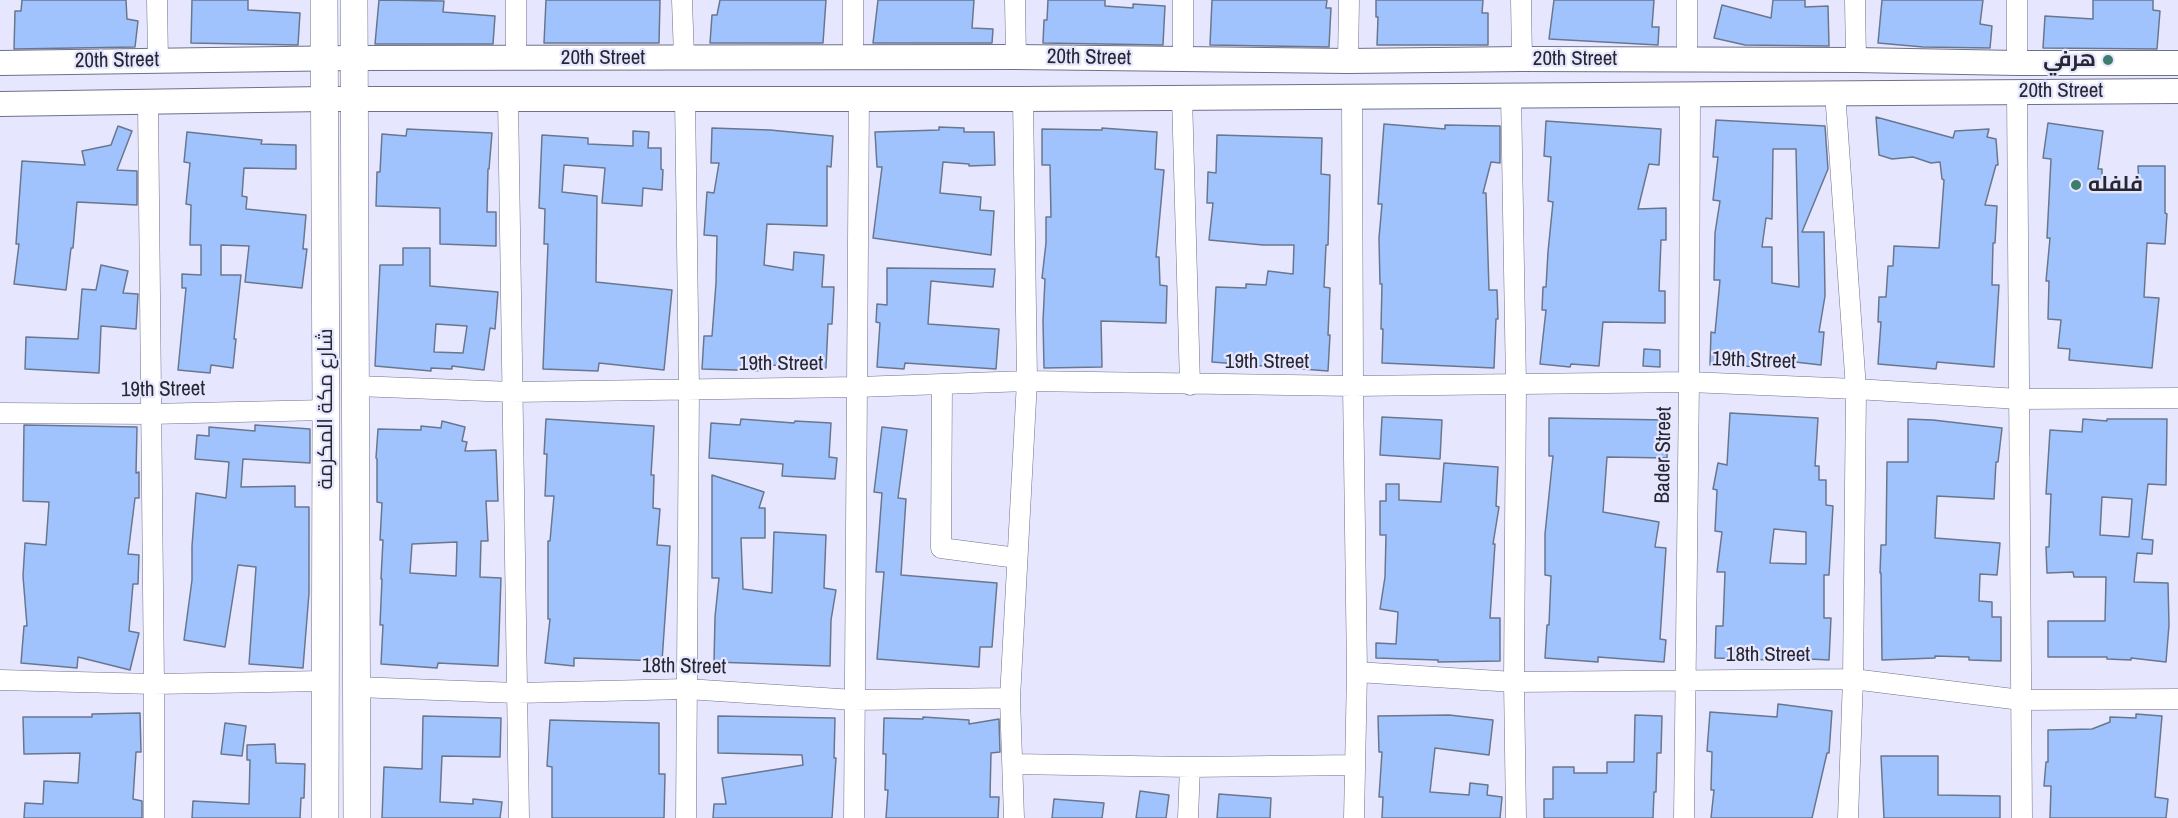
<!DOCTYPE html>
<meta charset="utf-8">
<style>
body{margin:0}
canvas{display:block;background:#e6e7ff}
</style>
<canvas width="2178" height="818"></canvas>
<script>
const ctx = document.querySelector('canvas').getContext('2d');
ctx.lineJoin = 'round';
function paint(path, color) { ctx.fillStyle = color; ctx.fill(path, 'evenodd'); }
function trace(path, color, width, dash) { ctx.strokeStyle = color; ctx.lineWidth = width; ctx.lineCap = dash ? 'butt' : 'round'; ctx.setLineDash(dash || []); ctx.stroke(path); }
function label(font, color, halo, rows, align = 'center') {
  ctx.font = font + ' "Archivo Narrow",Cairo,sans-serif'; ctx.lineWidth = 4.5; ctx.setLineDash([]); ctx.textBaseline = 'middle'; ctx.strokeStyle = halo; ctx.fillStyle = color; for (const [text, x, y, turn = 0] of rows) {
    ctx.save(); ctx.translate(x, y); ctx.rotate((+turn || 0) * Math.PI / 180); ctx.textAlign = isNaN(turn) ? turn : align; if (halo) ctx.strokeText(text, 0, 0); ctx.fillText(text, 0, 0); ctx.restore();
  }
}
const building = new Path2D(`
 M22,0h104l1,19 11,2 -3,26 -121,2 1,-38h6z
 M192,0h56v10l52,3 -2,32 -107,-2z
 M379,0l65,1 -1,11 52,4 -2,28h-118z
 M546,0h114l-1,43h-115z
 M720,0h106l-3,43h-113l2,-28h5z
 M878,0h96l-2,28 21,1 -1,14h-119z
 M1048,0h57v6l28,2v-4l32,2 -2,39 -120,-2 1,-23h3z
 M1212,0h115l-1,8h5l-2,39 -119,-2z
 M1376,0h107l-1,13h6v32h-111l1,-28h-2z
 M1554,0h100l-2,27h7l-1,18 -109,-6z
 M1773,0h32v7l23,-1 1,40 -84,-1 -31,-7 8,-33 49,13z
 M1882,0h101l-3,24 12,2 -2,22 -67,-1 -45,-4z
 M2093,0h60v10l7,1 -3,38 -114,-1 2,-32 48,3z
 M1876,117l77,21 2,-7 34,-2 -2,8 9,2 2,26h-2l-11,40 12,1 -2,37h-2l-1,42h7l-5,82 -57,-5 -1,7 -58,-5 3,-42h-3l1,-25h7l2,-31h5l1,-20 45,2 5,-68 -2,-1 -2,-17 -9,1 -18,-6 -21,2 -13,-4z
 M1716,120l109,6 3,43 -26,63h22l1,64 -6,36h5l-3,33 -52,-6v8l-59,-2 1,-33 4,1 5,-53h-6l1,-47 5,-32 -7,-1 5,-43h-5zM1773,149h23l3,138 -27,-4v-36h-10l4,-29 6,1z
 M1546,121l115,8 -2,36 -10,-1 -11,45 28,-1v32h-5l-2,51h6v32l-62,-1 -4,44 -28,-2 -1,3 -30,-3 6,-54h-4l1,-23h3l2,-35 5,-50 -5,-1 3,-44 -7,-1z
 M2048,123l55,8 -5,38h4v19l37,-1 -1,-21h27v47l2,1 -2,30 -18,-1 -3,54 15,1 -7,70 -83,-8 1,-11 -12,-1 3,-28 -13,-1 1,-38h-3l4,-43h-3l4,-79 -8,-1z
 M1384,124l61,5v-4l55,1v37l-9,-1 -8,31h3l3,97h8l1,29h-2l-2,49 -112,-5 1,-34h-2l1,-45h-2l-1,-46 3,-34h-4z
 M118,126l14,5 -15,39 20,1v34l-60,-3 -4,46h-2l-5,42 -52,-6 5,-40h-3l6,-83 63,4 -3,-14 29,-6z
 M939,127l25,1v4h30l1,33 -26,1v-2l-26,-2 -3,31 41,4 -1,13 14,1 -3,44 -118,-17 9,-71h-5l-2,-35 64,-2z
 M712,128l58,2 63,6 -2,31 -4,-1v60l-60,-2 -3,41 29,5 1,-18 30,3 -2,32h12l-2,37h-4l-2,44 -57,-3v6l-67,-2 2,-33h8l4,-53 1,-47 -13,-1 3,-43 7,1 5,-30h-8z
 M1102,128l55,4 -2,37 9,1 -8,87h3l1,28 7,1 -1,37 -65,-2 1,46 -58,1 -1,-47 2,-42 -3,-1 4,-35v-26h5l-1,-52h-8v-36l60,1z
 M407,129l85,4 -3,36h-1l-1,43h9v34l-56,-2v-36l-64,-2 1,-34h3l2,-38 24,2z
 M633,131l16,1 -1,16h13v21l2,1 -1,20 -19,-2 -1,18 -40,-3 3,-35 -41,-3 -2,27 35,4 -1,86 76,8 -8,80 -65,-7 -1,8 -55,-2 5,-125h-4l1,-35 -6,-1 3,-73 46,3v6l45,2z
 M187,132l75,8 -1,4 35,1v24l-52,-1 -2,28 5,1 -1,12 60,6 -3,34h4l-5,39 -57,-6 4,-36 -28,-1v30h20l-7,64h2l-3,29 -22,-3 -1,8 -32,-3 8,-82h-4v-14l19,1v-30h-11l1,-40 -5,-1 4,-41 -6,-1z
 M1217,135l105,3 -1,36 9,1 -2,70h-2l-2,42 6,1 -2,47h2l-2,36 -116,-9 4,-75 30,1v-4l20,1 2,-14 25,3 1,-29h-31l-54,-5 4,-37h-6l1,-31 8,1z
 M403,248h27v38l68,6 -3,37 -5,-1 -6,42 -32,-4v3l-21,-1v3l-56,-5 5,-101h23zM436,324l31,2 -4,27 -29,-1z
 M101,265l27,6 -5,22 15,1 -2,35 -35,-3 -2,47 -74,-4 1,-32 52,2 4,-50 14,1z
 M887,268l108,1 -2,18 -62,-6 -3,43 71,5 -3,40 -91,-6 -1,6 -27,-2 3,-44 -4,-1 1,-18 10,1z
 M1644,349l16,1v17l-17,-1z
 M1730,413l88,5 -3,48h4v14h7v25l7,1 -4,69h-5v43h7l-2,42 -57,-3 -1,3 -56,-2 1,-32h7l2,-54h-8l5,-40 -7,-1 2,-41 -4,-1 5,-26 9,2zM1774,529l32,3v32l-36,-1z
 M1382,417l60,3 -2,39 -60,-4z
 M1549,418l119,2 -1,38 -60,-1 -4,55 56,10 -4,25 11,1 -6,91 6,1 -2,22 -66,-5v5l-53,-4 2,-33h2l2,-49 -6,-1v-41l8,-78h-4z
 M546,419l108,7 -3,49h3l-1,33 7,1 -3,36 13,1 -8,115 -88,-3v8l-29,-3 5,-44h-2v-78h2l4,-45h-9l2,-42h-3z
 M741,419l53,4 1,-2 36,2 -2,34 8,1 -2,21 -53,-3 1,-12 -74,-6 2,-35 29,2z
 M1908,419l25,1 69,8 -4,34h-2l-2,37 -57,-3 -2,42 65,5 -3,32 -17,-1 -1,27 13,1v15h9v44l-32,-1v-3l-34,-1v2l-53,2 -1,-87h-1l1,-28h5l1,-83h21z
 M2083,419l24,2v-2h60l-1,66 -18,-1 -6,55 11,1 -1,14 -15,-1 -3,29 34,1 1,42 -3,37 -35,-4v2l-24,-1v-2h-59v-36h57l1,-44h-32l-1,-5 -26,1 -1,-26h3l2,-53h-5l4,-64 32,2zM2102,497l30,2 -3,38 -29,-2z
 M442,421l23,6 -3,14 5,1 -2,9 31,-1 2,51h-12l2,40h-7l-1,36 21,1 -3,88 -60,-3 -1,5 -56,-4 2,-39h-3l2,-46h-1l2,-39h-3l2,-37 -5,-1v-43l-1,-1 2,-29 43,1v-4l20,2zM457,542l-1,34 -46,-3 2,-29z
 M24,425l113,2 -1,46 3,-1v26h-4l-7,56 11,1 -1,29h-5l-4,47 10,2 -9,37 -52,-13 -1,11 -56,-5 3,-37h3l-4,-50 2,-33 21,2 3,-43 -26,-1z
 M255,425l55,4v34l-67,-4 -2,28 54,-1v21h14v86l-6,75 -54,-4 7,-97 -18,-2 -13,82 -41,-7 8,-60v-34l4,-53 30,5 3,-36 -34,-3 2,-24 12,1v-9l46,4z
 M882,427l25,3 -9,68 8,1 -5,76 96,8 -5,64h-12l-1,20 -102,-8 7,-87h-8l6,-79 -8,-1z
 M1444,463l54,4 -2,39 3,1 -6,37h2l-5,74h10v43l-62,1v-2l-62,-2v-15l20,1 2,-32 -18,-3 5,-32 1,-42h-6v-34h6v-17h13v16l42,2z
 M712,475l52,17 -5,16h6v30h-24l2,51 29,4 2,-61 52,3 -2,53 12,2 -5,30 -1,46 -116,-4 1,-45 4,-39h-7z
 M1778,704l54,7 -3,42h-2l-15,65h-101l3,-28h-3l1,-38 -5,-1 3,-39 67,5z
 M140,713l1,39h-5l-3,47 9,2v17h-118l1,-15 18,1 1,-23 34,2 2,-30 -56,1 -1,-37h69v-3z
 M2136,714l26,2 -7,81 13,2 -2,19h-116l1,-32h-7l2,-24h2v-32l44,-1 18,-7v-5l26,1z
 M1449,715l44,5 -4,35 -54,-7 -5,44 39,3 1,-12 18,2 -1,10 15,2 -2,21h-118l1,-21h-4l3,-45h-3l-1,-36z
 M1635,715l27,1 -1,37h-4l-1,39h-2l-1,26h-109v-19h9v-32h21v6h33v-11h27z
 M423,716l78,2 -1,39 -58,-1 -2,46 33,2v-5l29,3 -2,16h-118l2,-51 38,2z
 M718,716l117,2 -1,40h2l-4,60h-119l1,-14h12l-4,-26 81,-13 -1,-10 -84,-2z
 M923,717l46,3v4l30,-5 1,33 -9,1 -1,44h9l-1,21h-112l2,-28h-3l1,-36h-3l1,-36 39,1z
 M550,720l109,3v51h6l-1,44h-112v-51l-5,-1z
 M225,723l21,3 -4,30 -21,-2z
 M275,744l1,19 29,1 -1,34h-3l-1,20h-108l1,-17 56,3 1,-44h-3v-15z
 M1881,756h57v39l62,1v22h-116z
 M1140,791l29,4 -3,23h-30z
 M1219,794l52,4 -1,20h-53z
 M1054,799l50,4 -2,15h-50z`);
const minor = new Path2D(`
 M157,0l1,60
 M516,0v58
 M682,0l2,57
 M853,0v57
 M1015,0l1,57
 M1521,0l1,59
 M1687,0v60
 M1855,0l1,60
 M1183,59v-59
 M1348,61l1,-61
 M2017,63v-63
 M2017,91l5,727
 M1835,92l21,297 -3,290 -5,139
 M1511,94l5,291 -2,297 2,136
 M1182,96l8,289
 M1352,96l1,290 4,286 -3,146
 M685,98l4,291 -3,429
 M508,99l11,719
 M148,103l6,581v134
 M942,385l-1,163 76,10
 M356,386l157,6 345,-5 169,-6 326,5 336,-4 167,7 163,10 159,-1
 M0,413l150,1 176,-4
 M1357,672l157,10 339,-3 168,21 157,-1
 M0,680l154,4 170,-3
 M356,687l161,6 170,-4 167,11 156,-2
 M1013,764l177,3 165,-2
 M854,818l5,-721
 M1014,818l-4,-120 17,-317 -4,-282
 M1188,818l2,-51
 M1684,818l5,-436 1,-289`);
const tertiary = new Path2D(`
 M0,63l354,-5 662,-1 332,4 174,-2 334,1 161,3h161
 M0,104l324,-5h699l1155,-8`);
const secondary = new Path2D(`
 M324,0l2,410 -1,408
 M354,0l3,818`);
const markers = [
 [2108,60,6,"#3e7d6b"],
 [2076,185,6,"#3e7d6b"]
];
const streetNames = [
 ["20th Street",603,58],
 ["20th Street",1089,58,1],
 ["20th Street",1575,59],
 ["20th Street",117,61,-1],
 ["20th Street",2061,91],
 ["19th Street",1754,361,2],
 ["19th Street",1267,362],
 ["19th Street",781,364],
 ["19th Street",163,390,-1],
 ["شارع مكة المكرمة",326,409,-90],
 ["Bader Street",1664,455,-89],
 ["18th Street",1768,655],
 ["18th Street",684,667,1]
];
const poiNames = [
 ["هرفي",2096,60],
 ["فلفله",2088,185,"left"]
];
paint(building, '#a1c3fd');
trace(building, '#69778e', 1.5);
trace(minor, '#6f708a', 21);
trace(tertiary, '#6f708a', 26);
trace(secondary, '#6f708a', 28);
trace(minor, '#fff', 20);
trace(tertiary, '#fff', 24);
trace(secondary, '#fff', 27);
for (const [x, y, r, color] of markers) { const dot = new Path2D(); dot.arc(x, y, r, 0, 2 * Math.PI); ctx.fillStyle = color; ctx.fill(dot); trace(dot, '#e6e7ff', 2); }
label('21px', '#272732', '#e6e7ff', streetNames);
label('bold 21px', '#272732', '#e6e7ff', poiNames, 'right');
</script>
